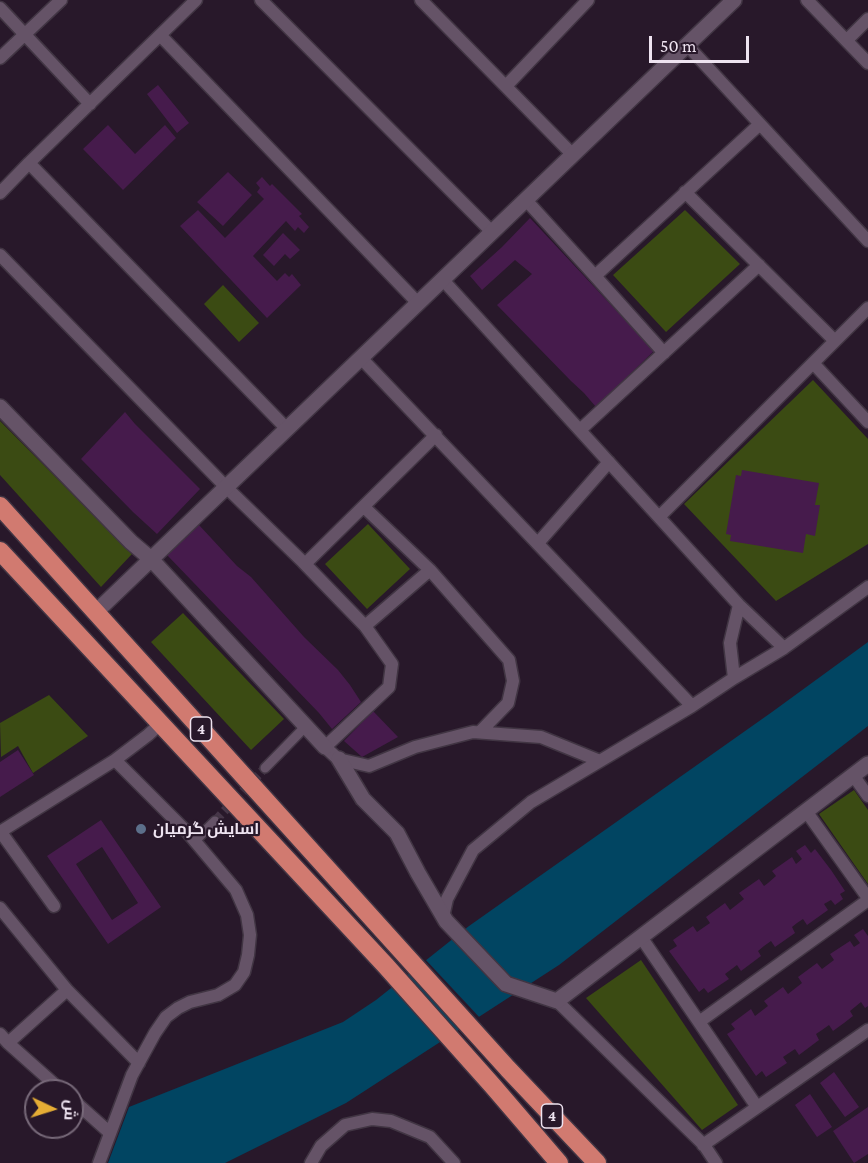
<!DOCTYPE html>
<meta charset="utf-8">
<style>
body{margin:0}
#map{position:relative;width:868px;height:1163px;overflow:hidden;background:#28182a;font-family:"Crimson Pro",Cairo,serif}
canvas{display:block}
.north{position:absolute;left:24px;top:1079px;width:60px;height:60px;box-sizing:border-box;background:#28182a;border:2px solid #776979;border-radius:50%;rotate:94deg;font-size:16px;font-weight:700;line-height:24px;text-align:center;color:#eee3f0}
.north::after{content:'';display:block;margin:auto;width:21px;height:27px;background:#e5ad35;clip-path:polygon(50% 0,100% 100%,50% 72%,0 100%)}
.scale{position:absolute;left:649px;top:36px;width:100px;height:27px;box-sizing:border-box;border:3px solid #eee3f0;border-top:0;padding-left:8px;font-size:18px;line-height:21px;white-space:nowrap;color:#eee3f0;-webkit-text-stroke:4px #28182a;paint-order:stroke}
</style>
<div id="map">
<canvas width="868" height="1163"></canvas>
<div class="north">ش</div>
<div class="scale">50 m</div>
</div>
<script>
const ctx = document.querySelector('canvas').getContext('2d');
ctx.lineJoin = 'round';
function paint(path, color) { ctx.fillStyle = color; ctx.fill(path, 'evenodd'); }
function trace(path, color, width, dash) { ctx.strokeStyle = color; ctx.lineWidth = width; ctx.lineCap = dash ? 'butt' : 'round'; ctx.setLineDash(dash || []); ctx.stroke(path); }
function label(font, color, halo, rows, align = 'center') {
  ctx.font = font + ' "Crimson Pro",Cairo,serif'; ctx.lineWidth = 4.5; ctx.setLineDash([]); ctx.textBaseline = 'middle'; ctx.strokeStyle = halo; ctx.fillStyle = color; for (const [text, x, y, turn = 0] of rows) {
    ctx.save(); ctx.translate(x, y); ctx.rotate((+turn || 0) * Math.PI / 180); ctx.textAlign = isNaN(turn) ? turn : align; if (halo) ctx.strokeText(text, 0, 0); ctx.fillText(text, 0, 0); ctx.restore();
  }
}
const green = new Path2D(`
 M685,210l55,54 -74,68 -53,-57z
 M223,285l36,38 -20,19 -35,-38z
 M813,380l55,59v105l-92,57 -92,-97z
 M0,421l132,133 -31,33 -101,-112z
 M368,524l42,45 -43,40 -42,-45z
 M183,613l101,106 -33,31 -100,-108z
 M49,695l39,41 -55,37 -15,-27 -17,11 -1,-34z
 M854,790l14,20v74l-49,-70z
 M641,960l97,145 -36,25 -116,-132z`);
const water = new Path2D(`
 M868,642v84l-309,239 -213,138 -121,60h-117l21,-56 214,-85 33,-22 93,-74 303,-214z`);
const pier = new Path2D(`
 M424,958l57,61 -18,12 -55,-60z`);
const building = new Path2D(`
 M158,85l31,38 -12,10 -30,-39z
 M108,125l27,29 30,-29 11,13 -53,52 -40,-41z
 M228,172l24,23 -29,31 -26,-24z
 M262,177l8,9 2,-2 30,30 -3,2 10,11 -5,6 -6,-6 -3,4 -9,-10 -33,35 24,25 8,-8 4,4 3,-3 9,11 -34,33 -87,-92 18,-16 27,28 39,-39 -7,-7 3,-4 -4,-5z
 M530,218l124,133 -58,56 -12,-14 -13,-12 -74,-76 35,-31 -17,-14 -33,30 -12,-14 32,-29z
 M283,233l17,17 -10,9 -5,-5 -11,12 -11,-11z
 M125,412l10,12 65,65 -43,45 -24,-22 -52,-53z
 M742,470l77,13 -4,22h5l-5,31 -9,-2 -3,19 -73,-12 1,-6 -5,-1 10,-59 5,1z
 M199,525l38,41 14,11 53,60 34,33 12,15 11,17 -29,27 -13,-16 -152,-158z
 M373,711l25,26 -36,20 -18,-16z
 M18,750l16,25 -34,22v-35z
 M101,820l60,87 -53,37 -61,-88zM102,847l36,56 -26,17 -36,-56z
 M805,845l6,8 4,-4 16,21 14,21 -5,3 3,5 -8,6 -4,-5 -7,4 4,6 -21,15 -4,-6 -6,4 -5,4 3,6 -20,14 -4,-6 -7,5 -6,5 3,5 -20,15 -4,-6 -12,9 4,5 -21,14 -4,-5 -5,4 -30,-41 8,-5 -4,-6 20,-14 4,6 13,-9 -4,-6 19,-14 5,7 14,-11 -5,-6 20,-14 5,7 4,-3 8,-7 -4,-5 20,-14 4,7 6,-5 -6,-8z
 M863,929l5,7v70l-3,2 -4,-6 -11,9 3,5 -9,7 -11,8 -4,-6 -7,5 -6,4 3,6 -20,15 -4,-6 -12,8 4,6 -21,14 -4,-6 -6,5 -29,-42 8,-5 -4,-5 20,-15 4,7 13,-10 -4,-5 19,-14 5,7 14,-11 -4,-6 19,-14 5,6 12,-9 -4,-6 20,-13 4,6 6,-4 -6,-8z
 M834,1072l25,35 -14,10 -25,-34z
 M810,1094l22,33 -15,10 -22,-32z
 M868,1107v47l-14,9 -21,-32z`);
const pedestrianTunnel = new Path2D(`
 M215,821l50,-53`);
const pedestrian = new Path2D(`
 M265,768l41,-42
 M195,841l20,-20`);
const minor = new Path2D(`
 M261,0l231,232
 M421,0l152,155
 M807,0l61,63
 M0,8l90,96
 M160,35l258,268
 M847,40l21,-21
 M687,45l181,196
 M0,58l61,-58
 M506,86l82,-86
 M29,163l258,266
 M685,192l150,149
 M0,193l29,-30 167,-163
 M526,200l69,76
 M0,255l226,232 77,75 62,64 27,38 -3,23 -64,60 13,12 31,7 46,-19 58,-15 68,5 59,24 92,-55 42,-28 50,-30 84,-61
 M443,280l296,325 45,43
 M664,353l-69,-77 165,-152
 M361,358l331,348
 M813,363l55,59
 M580,430l179,-165
 M364,507l66,63 79,90 4,21 -5,22 -28,29
 M659,517l209,-209
 M538,543l71,-81
 M305,564l131,-129
 M365,626l65,-56
 M734,678l-4,-35 9,-38
 M853,775l15,21
 M806,811l62,87
 M0,831l54,75
 M0,832l115,-72
 M0,908l67,82
 M443,917l4,-18 26,-49 58,-48 69,-41
 M641,937l116,170
 M557,1001l147,144 12,18
 M699,1022l169,-122
 M0,1034l8,9 54,48
 M8,1043l59,-53 72,73
 M72,1099l38,34
 M703,1145l165,-115
 M99,1163l33,-88 23,-42 11,-16 12,-9 12,-6 28,-7 17,-10 9,-13 4,-17 2,-20 -3,-20 -11,-25 -48,-57 -73,-73 33,-25 12,-11
 M311,1163l10,-17 24,-21 27,-6 19,2 39,16 24,26`);
const tertiary = new Path2D(`
 M0,407l131,135 20,17 174,188
 M96,612l638,-612
 M339,759l24,40 34,34 21,40 28,48 60,63 51,17 311,-237`);
const trunk = new Path2D(`
 M0,506l508,563 89,94
 M0,551l386,415 106,119 67,78`);
const markers = [
 [141,829,6,"#5c6f8a"]
];
const shields = [
 [201,729,21],
 [552,1116,21]
];
const shieldNames = [
 ["4",201,729],
 ["4",552,1116]
];
const poiNames = [
 ["اسايش گرميان",153,829]
];
paint(green, '#3b4b13');
paint(water, '#014562');
paint(pier, '#28182a');
paint(building, '#461b4c');
trace(pedestrianTunnel, '#463648', 9, [9, 4.5]);
trace(pedestrian, '#413543', 12);
trace(minor, '#413543', 15);
trace(tertiary, '#413543', 18);
trace(trunk, '#413543', 21);
trace(pedestrian, '#655367', 9);
trace(minor, '#655367', 12);
trace(tertiary, '#655367', 15);
trace(trunk, '#d17a70', 18);
for (const [x, y, r, color] of markers) { const dot = new Path2D(); dot.arc(x, y, r, 0, 2 * Math.PI); ctx.fillStyle = color; ctx.fill(dot); trace(dot, '#28182a', 2); }
for (const [x, y, w] of shields) { const box = new Path2D(); box.roundRect(x - w / 2, y - 12, w, 24, 4.5); ctx.fillStyle = '#28182a'; ctx.fill(box); trace(box, '#eee3f0', 1.5); }
label('bold 15px', '#eee3f0', null, shieldNames);
label('bold 16px', '#eee3f0', '#28182a', poiNames, 'left');
</script>
